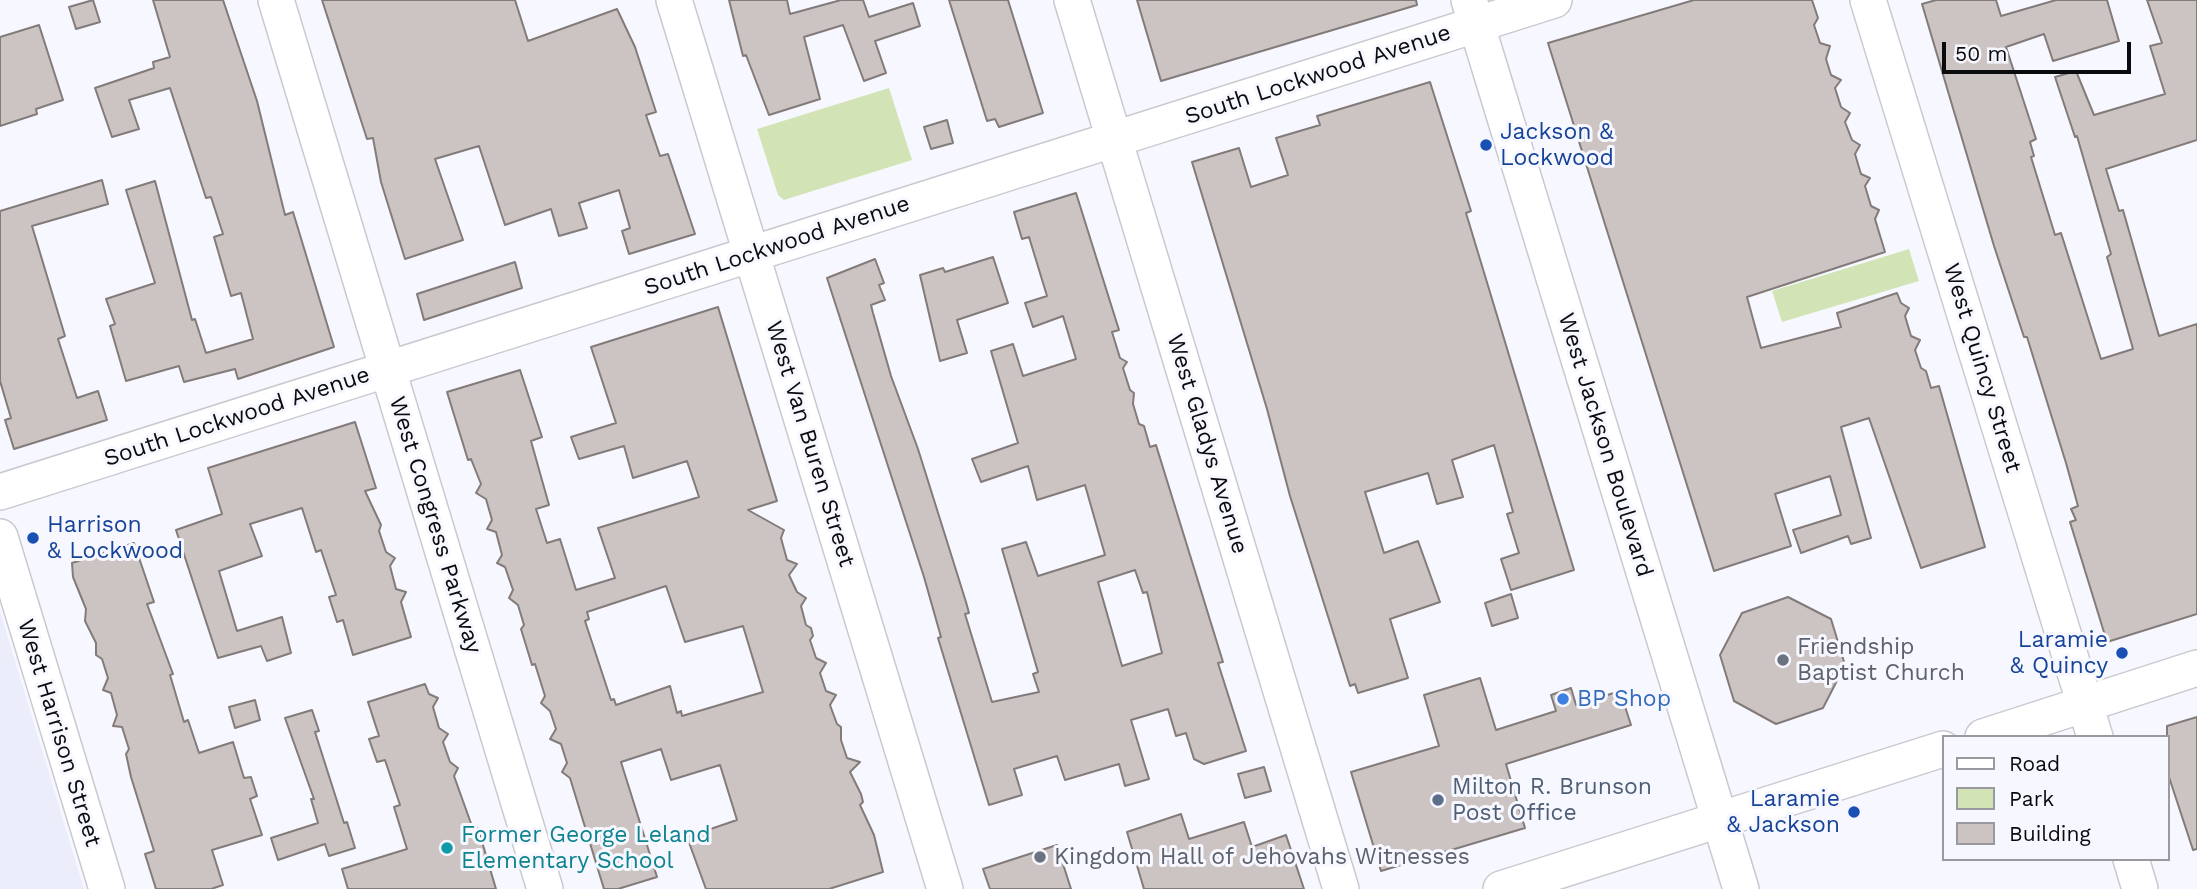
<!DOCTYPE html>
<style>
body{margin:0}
#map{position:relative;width:2197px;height:889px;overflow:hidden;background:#f7f8ff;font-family:"Work Sans",sans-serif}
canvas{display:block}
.legend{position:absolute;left:1942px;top:735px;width:228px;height:126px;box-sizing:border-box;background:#f7f8ff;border:2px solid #99999e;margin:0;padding:9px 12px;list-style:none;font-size:21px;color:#0b0b0d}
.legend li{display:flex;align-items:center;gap:14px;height:35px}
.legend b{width:35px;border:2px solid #99999e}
.scale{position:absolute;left:1942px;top:42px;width:189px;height:32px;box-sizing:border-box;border:4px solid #0b0b0d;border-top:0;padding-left:9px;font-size:21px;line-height:24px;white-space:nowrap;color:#0b0b0d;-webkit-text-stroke:5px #f7f8ff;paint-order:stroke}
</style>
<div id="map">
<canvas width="2197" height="889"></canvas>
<ul class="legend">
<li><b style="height:9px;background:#fff"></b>Road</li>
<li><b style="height:19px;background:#d2e4b6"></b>Park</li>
<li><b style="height:19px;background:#ccc4c3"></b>Building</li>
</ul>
<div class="scale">50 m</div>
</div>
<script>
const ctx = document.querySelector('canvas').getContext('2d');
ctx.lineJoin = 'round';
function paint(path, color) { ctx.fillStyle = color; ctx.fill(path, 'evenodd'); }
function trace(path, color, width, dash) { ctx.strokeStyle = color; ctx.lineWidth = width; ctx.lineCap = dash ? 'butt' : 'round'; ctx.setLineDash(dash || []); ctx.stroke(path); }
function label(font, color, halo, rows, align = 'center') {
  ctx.font = font + ' "Work Sans",sans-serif'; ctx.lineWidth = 6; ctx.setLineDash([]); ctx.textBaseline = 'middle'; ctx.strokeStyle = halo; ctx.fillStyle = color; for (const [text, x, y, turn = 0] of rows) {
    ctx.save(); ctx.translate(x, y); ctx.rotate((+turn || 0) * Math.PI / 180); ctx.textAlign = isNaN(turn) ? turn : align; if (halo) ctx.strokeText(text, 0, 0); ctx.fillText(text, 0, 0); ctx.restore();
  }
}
const built = new Path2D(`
 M0,611l84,278h-84z`);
const green = new Path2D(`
 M889,88l23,72 -128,40 -6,-5 -21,-66z
 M1909,249l10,32 -137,41 -10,-31z`);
const building = new Path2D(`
 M93,0l7,22 -24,7 -7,-22z
 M153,0h70l34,101 28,114 8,-3 41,135 -96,32 -3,-10 -51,13 -5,-16 -53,15 -16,-55 5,-2 -9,-25 49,-16 -29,-93 29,-9 37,139 3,-1 11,34 47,-14 -12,-46 -10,3 -17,-59 9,-3 -12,-37 -5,1 -36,-110 -41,12 10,29 -27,8 -17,-49 59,-20 -1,-6 17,-5z
 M322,0h193l13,41 89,-32 18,38 21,65 -10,3 14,41 8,-2 27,80 -66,20 -7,-23 8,-3 -11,-38 -40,13 8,25 -28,8 -8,-27 -46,16 -26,-79 -44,13 28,81 -58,19 -24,-77 -8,-44 -6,1z
 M729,0h58l3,14 51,-14h22l6,17 44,-14 7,23 -45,15 11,32 -22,8 -21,-56 -39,12 16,62 -51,16 -23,-60 -3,1z
 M949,0h59l35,113 -44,14 -4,-8 -8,2z
 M1137,0h279l1,5 -256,76z
 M1694,0h118l6,18 -4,7 6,18 10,3 -4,13 5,16 10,5 -6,8 6,19 9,6 -5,9 7,18 8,5 -5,9 6,20 9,4 -5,8 6,20 8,4 -4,9 10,33 -138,45 14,51 80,-21 -4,-14 60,-20 4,10 8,5 -4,8 6,20 9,4 -5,10 6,18 5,3 5,17 8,-2 46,161 -64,21 -52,-150 -28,9 30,111 -20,6 -3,-8 -47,17 -8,-23 48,-15 -11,-39 -55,18 16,52 -77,25 -166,-528z
 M1936,0h60l5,16 55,-16h51l12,41 -66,20 -9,-27 -38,13 30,92 -6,3 4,14 -3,1 24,78 6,-2 40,126 32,-10 -26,-92 4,-3 -34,-118 -2,1 -20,-60 21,-6 18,44 71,-21 -15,-48 12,-3 -15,-43h50v140l-91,29 13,42 4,-1 36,126 38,-12v290l-90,28 -37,-120 6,-2 -5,-11 7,-3 -12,-43 -39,-126h-3l-30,-91 -72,-242z
 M39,25l24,75 -27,9 1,5 -37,12v-89z
 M1430,82l41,129 -5,2 108,357 -63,20 -10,-31 18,-6 -12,-39 6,-2 -19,-67 -42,15 11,37 -26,7 -9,-31 -63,19 19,61 34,-12 22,61 -50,17 18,59 -50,15 -3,-9 -5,2 -60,-190 -23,-87 -75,-247 47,-14 12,39 37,-12 -12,-37 44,-13 -3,-9z
 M947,120l6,23 -22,6 -7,-22z
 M102,180l6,24 -76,22 33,110 -7,3 19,59 21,-7 9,29 -93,29 -9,-29 6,-2 -11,-37v-170z
 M1076,193l43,137 -7,2 8,26 7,4 -4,6 7,22 4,3 -1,11 6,20 5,2 6,21 6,-2 67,217 -5,1 28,88 -42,13 -10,-5 -8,-26 -10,3 -8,-27 -37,11 18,59 -24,7 -6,-22 -54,16 -8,-24 -43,13 8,26 -33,10 -51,-167 3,-1 -17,-60 -97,-299 48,-19 9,24 -5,2 6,15 -14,5 2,8 18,63 27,73 48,153 3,11 -4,1 27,88 47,-10 -6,-18 5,-2 -36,-123 24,-7 12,34 67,-21 -20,-70 -48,15 -9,-34 -47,16 -9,-23 46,-16 -27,-92 22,-7 10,32 53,-17 -13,-43 -30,11 -8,-24 22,-7 -18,-59 -7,2 -8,-27zM1135,570l8,23 4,-1 15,61 -40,13 -24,-84z
 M993,257l15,46 -51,17 10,33 -27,8 -20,-86 23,-7 2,4z
 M515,262l7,26 -98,32 -7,-26z
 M718,307l59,194 -29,9 36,20 -3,8 6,22 10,4 -8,11 8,17 9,6 -5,8 5,19 5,3 2,8 -3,4 6,18 10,5 -6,10 6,18 10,4 -6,10 7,19 4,3v13l6,18 13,4 -10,10 11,22 2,8 -3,3 14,30 9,37 -54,17h-123l-19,-52 50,-17 -17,-55 -49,15 -10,-31 -40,13 36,115 -39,12h-14l-34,-111 -8,-6 5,-9 -6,-19 -11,-5 6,-10 -6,-18 -9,-8 4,-7 -10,-32 -3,1 -11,-36 3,-4 -6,-20 -9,-7 4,-8 -8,-23 -8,-4 5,-8 -6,-23 -9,-3 5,-9 -6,-21 -10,-6 5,-9 -10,-25 -3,1 -21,-68 73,-22 22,67 -11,4 18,64 -13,4 11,34 13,-4 16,51 39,-12 -17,-50 101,-31 -12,-36 -54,17 -9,-32 -45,13 -8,-22 45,-14 -25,-76zM666,586l19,56 58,-16 20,66 -81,24 -1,-5 -4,2 -7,-27 -54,19 -2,-6 -3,1 -26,-79 4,-2 -2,-7z
 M355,422l21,66 -11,3 16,34 -2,6 7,21 9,6 -5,8 6,23 10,3 -5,10 10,35 -58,18 -10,-35 -6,2 -8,-25 7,-2 -15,-45 -5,2 -14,-44 -52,16 12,32 -43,15 18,60 45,-14 9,36 -24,8 -6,-15 -43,12 -42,-128 46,-16 -14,-46z
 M134,543l20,59 -7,2 26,70 -3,1 14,47 4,-2 11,33 34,-11 11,36 7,-1 6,19 -7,3 12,36 -50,15 11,35 -12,4h-55l-11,-35 9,-3 -23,-74 -5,-23 3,-5 -7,-22 -9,-1 4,-11 -6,-22 -8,-3 5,-12 -6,-19 -6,-4v-12l-11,-22 1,-12 -13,-32 -1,-14z
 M1511,594l7,24 -26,8 -7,-23z
 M1788,597l43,22 14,46 -22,43 -47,16 -42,-23 -14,-46 22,-42z
 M1480,678l16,52 60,-19 -5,-16 20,-7 5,17 44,-14 11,34 -125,39 19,64 -144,43 -30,-99 88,-26 -15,-51z
 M425,684l4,10 9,4 -5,9 6,21 9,6 -5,8 7,20 8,6 -4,8 19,53 5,-1 18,61h-148l-6,-20 65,-20 -13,-42 6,-2 -15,-45 -8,2 -8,-23 10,-3 -11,-34z
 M255,700l5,20 -25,8 -6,-21z
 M312,710l7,21 -4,1 29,91 3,-1 8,26 -26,8 -4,-12 -47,16 -7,-22 47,-15 -7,-24h3l-29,-81z
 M2197,717v132l-4,1 -26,-79v-45z
 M1264,767l7,24 -26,7 -7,-24z
 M1181,814l8,25 55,-17 8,25 34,-12 18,54h-160l-17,-57z
 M1057,845l14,44h-81l-7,-20z`);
const minor = new Path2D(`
 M276,0l269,889
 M674,0l271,889
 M1072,0l269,889
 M1469,0l272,889
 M1868,0l227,737
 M0,492l1554,-492
 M0,537l107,352
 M1983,737l214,-69
 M2131,859l9,30
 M1501,889l442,-140`);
const markers = [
 [1486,145,7,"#1a4fb4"],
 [33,538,7,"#1a4fb4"],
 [2122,653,7,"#1a4fb4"],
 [1783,660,7,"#6b7280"],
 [1563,699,7,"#3f7fe0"],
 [1438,800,7,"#5c6f8a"],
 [1854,812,7,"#1a4fb4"],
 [447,848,7,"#0f9aa8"],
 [1040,857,7,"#6b7280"]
];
const streetNames = [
 ["South Lockwood Avenue",1318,75,-18],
 ["South Lockwood Avenue",777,246,-18],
 ["West Quincy Street",1982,368,73],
 ["South Lockwood Avenue",237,417,-18],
 ["West Van Buren Street",810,444,73],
 ["West Gladys Avenue",1207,444,73],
 ["West Jackson Boulevard",1605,445,73],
 ["West Congress Parkway",435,525,73],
 ["West Harrison Street",59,733,73]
];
const transitNames = [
 ["Jackson &",1500,132],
 ["Lockwood",1500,158],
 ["Harrison",47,525],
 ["& Lockwood",47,551],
 ["Laramie",2108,640,"right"],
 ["& Quincy",2108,666,"right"],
 ["Laramie",1840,799,"right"],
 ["& Jackson",1840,825,"right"]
];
const worshipNames = [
 ["Friendship",1797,647],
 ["Baptist Church",1797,673],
 ["Kingdom Hall of Jehovahs Witnesses",1054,857]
];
const shopNames = [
 ["BP Shop",1577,699]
];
const serviceNames = [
 ["Milton R. Brunson",1452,787],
 ["Post Office",1452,813]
];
const cultureNames = [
 ["Former George Leland",461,835],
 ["Elementary School",461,861]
];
paint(built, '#ebedfb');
paint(green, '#d2e4b6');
paint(building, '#ccc4c3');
trace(building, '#827b79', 2);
trace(minor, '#c9c9d0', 38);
trace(minor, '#fff', 35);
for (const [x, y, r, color] of markers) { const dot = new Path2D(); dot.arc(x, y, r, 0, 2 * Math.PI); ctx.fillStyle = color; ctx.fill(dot); trace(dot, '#f7f8ff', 2.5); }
label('23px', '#0b0b0d', '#f7f8ff', streetNames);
label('23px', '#164399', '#f7f8ff', transitNames, 'left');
label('23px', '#5b616d', '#f7f8ff', worshipNames, 'left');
label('23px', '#366cbe', '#f7f8ff', shopNames, 'left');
label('23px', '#4e5e75', '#f7f8ff', serviceNames, 'left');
label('23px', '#0d838f', '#f7f8ff', cultureNames, 'left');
</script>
